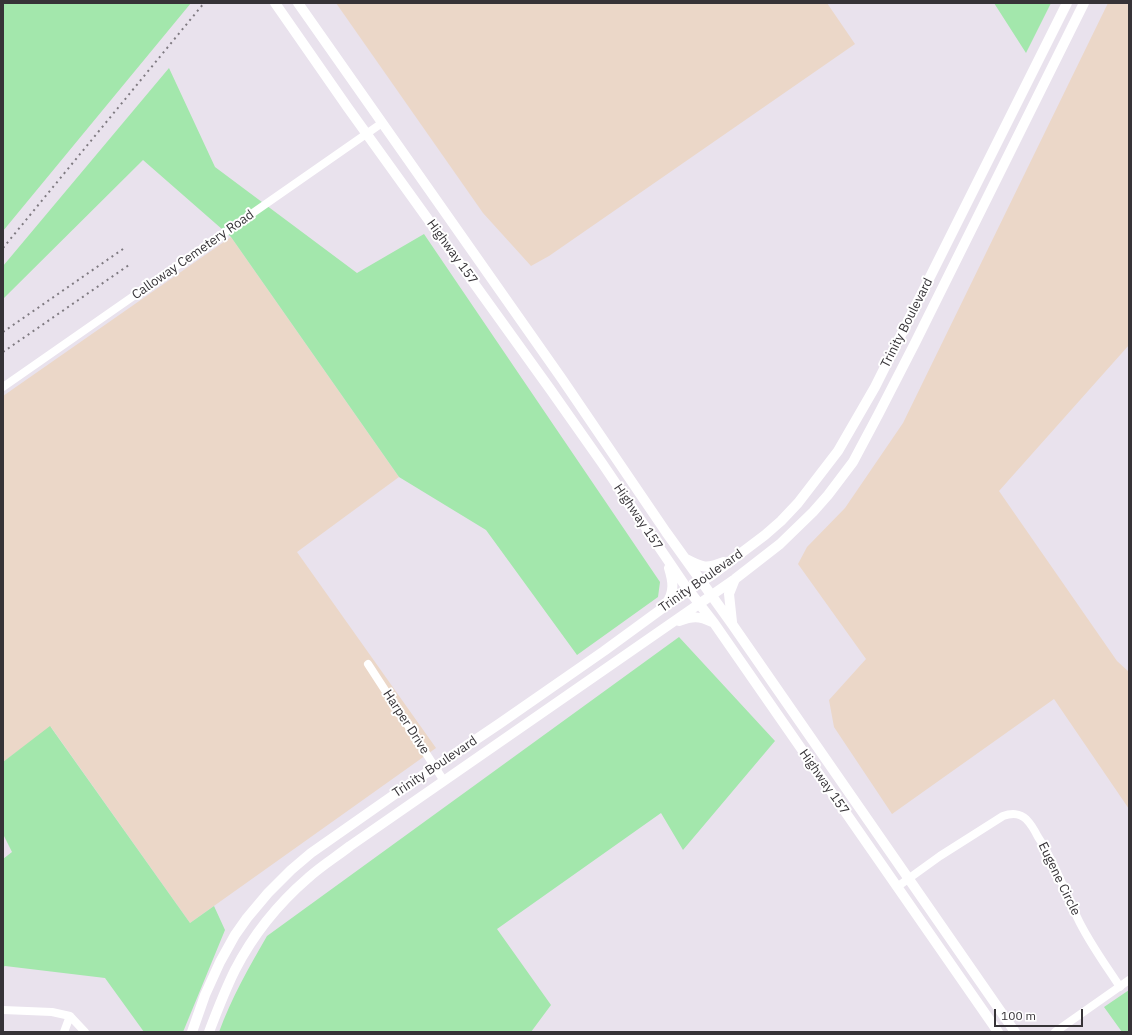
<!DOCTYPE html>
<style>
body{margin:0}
#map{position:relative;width:1132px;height:1035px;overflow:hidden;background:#e9e2ed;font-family:"IBM Plex Sans",sans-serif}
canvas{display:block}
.frame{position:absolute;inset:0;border:4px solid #363337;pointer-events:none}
.scale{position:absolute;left:994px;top:1009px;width:89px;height:18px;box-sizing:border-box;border:2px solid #363337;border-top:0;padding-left:5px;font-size:12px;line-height:14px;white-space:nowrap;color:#363337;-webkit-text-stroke:3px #fff;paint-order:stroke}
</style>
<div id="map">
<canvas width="1132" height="1035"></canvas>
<div class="frame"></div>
<div class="scale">100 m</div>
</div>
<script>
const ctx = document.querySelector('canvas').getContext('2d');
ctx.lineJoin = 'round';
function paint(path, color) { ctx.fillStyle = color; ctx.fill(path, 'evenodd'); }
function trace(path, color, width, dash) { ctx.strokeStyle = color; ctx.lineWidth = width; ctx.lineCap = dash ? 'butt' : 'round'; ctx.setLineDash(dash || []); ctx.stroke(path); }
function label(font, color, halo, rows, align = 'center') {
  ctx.font = font + ' "IBM Plex Sans",sans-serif'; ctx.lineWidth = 4; ctx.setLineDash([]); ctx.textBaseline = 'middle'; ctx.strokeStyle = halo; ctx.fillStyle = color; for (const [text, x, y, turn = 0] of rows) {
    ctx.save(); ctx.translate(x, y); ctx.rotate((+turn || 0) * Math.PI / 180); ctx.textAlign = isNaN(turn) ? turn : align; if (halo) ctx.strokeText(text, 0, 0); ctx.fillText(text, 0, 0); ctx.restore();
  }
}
const industrial = new Path2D(`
 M336,3h491l28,41 -306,212 -18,10 -48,-53z
 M1108,3h21v342l-130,146 118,170 12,11v137l-75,-110 -162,115 -58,-87 -5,-27 37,-41 -68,-95 9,-17 38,-39 58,-85z
 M231,237l168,240 -102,75 139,196 -246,175 -139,-196 -48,35v-366z`);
const green = new Path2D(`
 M3,3h188l-188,228z
 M994,3h57l-25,50z
 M169,68l46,99 142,106 67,-39 236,348 -2,15 -81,58 -91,-125 -87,-53 -168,-240 -88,-77 -140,139v-33z
 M679,637l96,104 -92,109 -22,-37 -164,116 54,76 -20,27h-312c12,-33 30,-65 48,-96z
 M50,726l140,197 24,-17 11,24 -42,102h-39l-39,-54 -100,-12 -2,1v-108l9,-7 -9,-18v-72z
 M1129,990v42h-7l-18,-25z`);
const minor = new Path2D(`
 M3,387l379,-264
 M368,664l76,117
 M897,887l43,-31 63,-40c8,-3 17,-3 23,3 5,5 9,12 12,18 17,25 26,53 39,80 11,24 28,47 43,70
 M3,1010l49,2 18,4 15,16
 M64,1032l6,-16
 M1055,1032l74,-52`);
const major = new Path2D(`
 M275,3l73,105 202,281 52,74 82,121 30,39 284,409
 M298,3l264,376 104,153 66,92 283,408
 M686,559c17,9 20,10 38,3
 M666,604c9,-12 7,-23 3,-36
 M679,621c14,-5 20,-5 33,1
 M732,622l-3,-28 6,-15
 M192,1032l13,-37 15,-33 15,-27 12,-17 21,-25 23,-23 20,-17 87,-61 101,-68 105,-73 78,-57 30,-19 53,-40 16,-14 17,-18 40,-52 37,-64 192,-384
 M209,1032c8,-21 16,-42 26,-62 18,-35 44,-67 73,-92 13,-12 28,-21 42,-32l385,-267 45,-35 33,-32 15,-17 25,-33 25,-47 37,-72 169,-340`);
const rail = new Path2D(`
 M3,248l201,-245
 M3,332l120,-83
 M3,352l126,-87`);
const streetNames = [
 ["Highway 157",452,252,54],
 ["Calloway Cemetery Road",193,255,-35],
 ["Trinity Boulevard",907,323,-63],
 ["Highway 157",638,517,56],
 ["Trinity Boulevard",701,581,-35],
 ["Harper Drive",406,722,57],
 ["Trinity Boulevard",435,767,-34],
 ["Highway 157",824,782,55],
 ["Eugene Circle",1059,879,64]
];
paint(industrial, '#ebd7c8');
paint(green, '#a3e7ac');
trace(minor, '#fff', 8);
trace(major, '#fff', 10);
trace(rail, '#7f7a81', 2, [2, 4]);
label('13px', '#363337', '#fff', streetNames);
</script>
